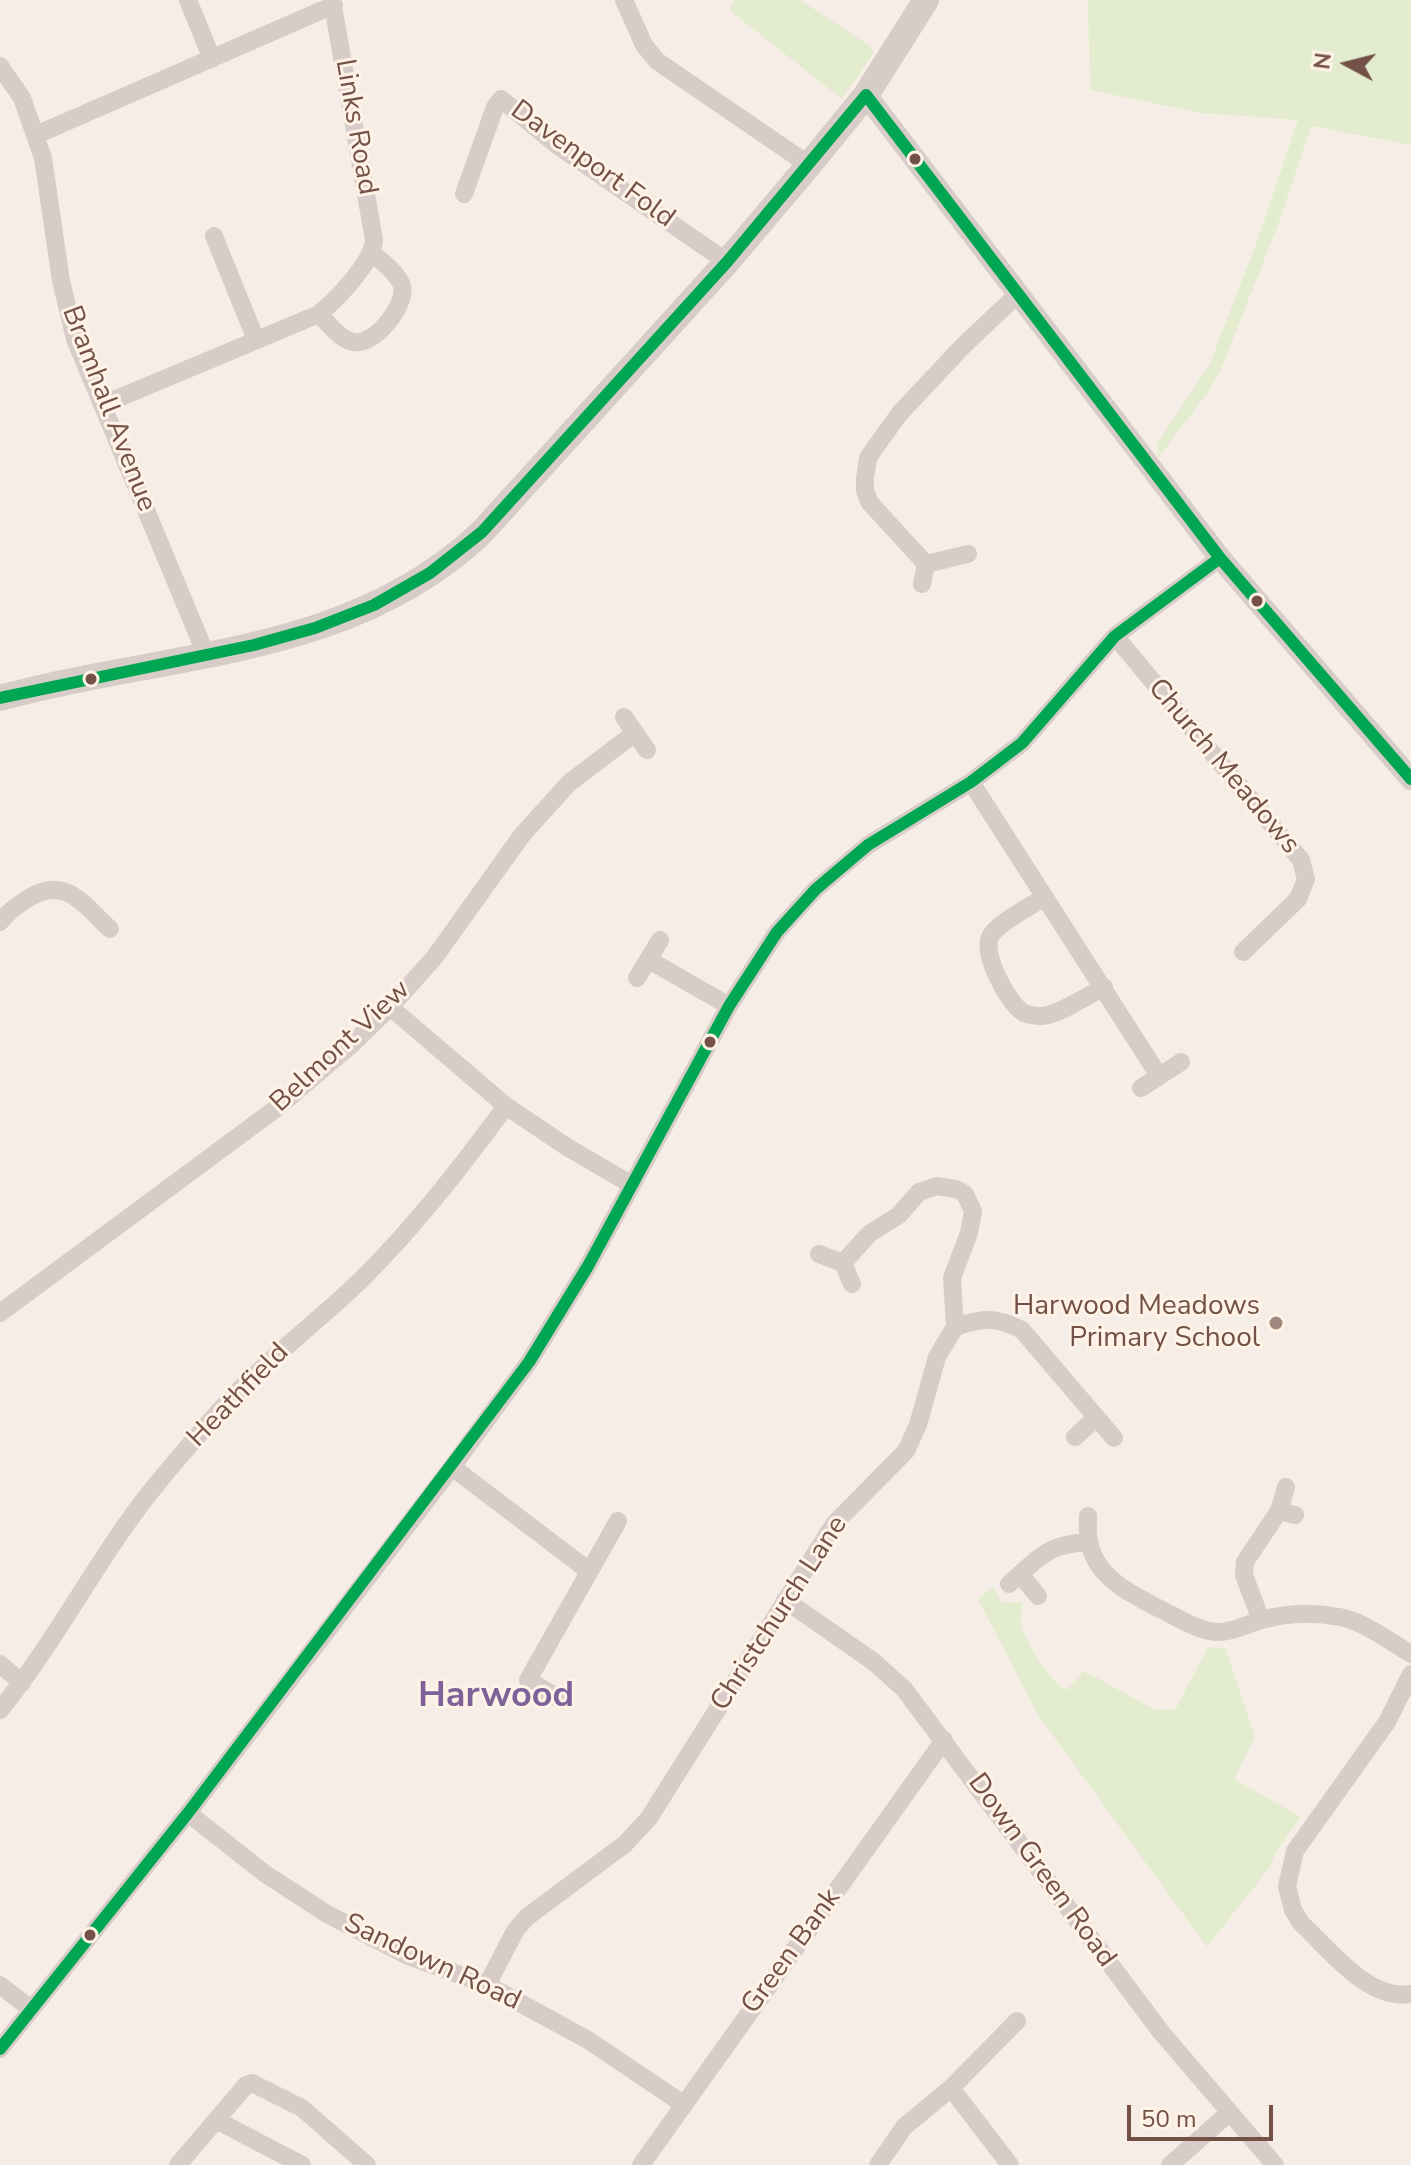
<!DOCTYPE html>
<style>
body{margin:0}
#map{position:relative;width:1411px;height:2165px;overflow:hidden;background:#f6eee6;font-family:"Nunito Sans",sans-serif}
canvas{display:block}
.north{position:absolute;left:1307px;top:24px;width:80px;height:80px;-webkit-text-stroke:6px #fff2e6;paint-order:stroke;rotate:277deg;font-size:22px;font-weight:700;line-height:32px;text-align:center;color:#745146}
.north::after{content:'';display:block;margin:auto;width:28px;height:36px;background:#745146;clip-path:polygon(50% 0,100% 100%,50% 72%,0 100%)}
.scale{position:absolute;left:1127px;top:2105px;width:146px;height:36px;box-sizing:border-box;border:4px solid #745146;border-top:0;padding-left:10px;font-size:24px;line-height:28px;white-space:nowrap;color:#745146;-webkit-text-stroke:6px #fff2e6;paint-order:stroke}
</style>
<div id="map">
<canvas width="1411" height="2165"></canvas>
<div class="north">N</div>
<div class="scale">50 m</div>
</div>
<script>
const ctx = document.querySelector('canvas').getContext('2d');
ctx.lineJoin = 'round';
function paint(path, color) { ctx.fillStyle = color; ctx.fill(path, 'evenodd'); }
function trace(path, color, width, dash) { ctx.strokeStyle = color; ctx.lineWidth = width; ctx.lineCap = dash ? 'butt' : 'round'; ctx.setLineDash(dash || []); ctx.stroke(path); }
function label(font, color, halo, rows, align = 'center') {
  ctx.font = font + ' "Nunito Sans",sans-serif'; ctx.lineWidth = 6; ctx.setLineDash([]); ctx.textBaseline = 'middle'; ctx.strokeStyle = halo; ctx.fillStyle = color; for (const [text, x, y, turn = 0] of rows) {
    ctx.save(); ctx.translate(x, y); ctx.rotate((+turn || 0) * Math.PI / 180); ctx.textAlign = isNaN(turn) ? turn : align; if (halo) ctx.strokeText(text, 0, 0); ctx.fillText(text, 0, 0); ctx.restore();
  }
}
const green = new Path2D(`
 M735,0h65l70,46 4,6 -32,47 -113,-89z
 M1088,0h323v145l-100,-19 -33,99 -57,144 -12,22 -51,67v-16l52,-79 48,-124 40,-119 -97,-7 -111,-23z
 M993,1587l9,15h21c-1,6 -3,14 -2,20 2,18 30,61 46,68l17,-19 72,39h19l33,-63 17,1 30,89 -21,42 67,38 -24,33 -7,17 -63,80 -169,-232 -60,-116z`);
const minor = new Path2D(`
 M188,0l24,59
 M624,0l20,45 13,16 152,104
 M0,66l22,32 21,60 18,123 14,58 132,318
 M36,135l298,-130
 M464,194l31,-87 6,-8 56,46 170,117
 M214,236l42,104
 M319,314c10,10 20,25 34,28 21,5 54,-37 49,-56 -4,-13 -20,-24 -30,-33
 M102,405l217,-91c17,-14 54,-52 55,-74l-42,-240
 M926,564l-56,-61 -5,-12v-13l3,-20 6,-9 26,-36 64,-68 53,-50
 M922,584l4,-20 42,-10
 M1115,636l186,224 5,19 -8,20 -55,53
 M624,717l23,33
 M971,782l188,294
 M1045,897c-14,9 -48,26 -55,40 -8,17 18,67 34,76 5,2 12,3 18,3 17,-1 46,-21 62,-29
 M0,922c7,-9 15,-15 24,-21 40,-28 58,2 86,28
 M649,960l80,46
 M637,978l23,-38
 M390,1007l116,99 61,41 65,38
 M1141,1088l40,-26
 M819,1254l24,9 9,21
 M843,1263l26,-29 30,-19 20,-23 18,-6 19,3 9,5 8,17 -4,22 -17,45 3,49
 M0,1313l278,-206 72,-61 40,-39 44,-49 88,-123 47,-52 66,-50
 M1075,1437l20,-18
 M452,1467l137,104
 M1286,1487l-7,24 16,4
 M1088,1516c0,8 -1,16 1,24 5,39 48,57 79,73 16,8 33,19 51,19 15,0 28,-8 42,-12 25,-7 54,-8 79,-3 25,5 49,24 71,37
 M1020,1574l18,22
 M1009,1584c30,-26 37,-40 80,-42
 M785,1600l89,62 30,27 257,343 114,133
 M1261,1620l-17,-45 1,-13 34,-51
 M0,1664l22,19
 M1411,1674l-24,48 -92,129 -8,35 6,24 8,13c29,27 67,78 110,71
 M558,1698l-30,-18 90,-159
 M0,1710c49,-60 85,-128 130,-191 23,-33 51,-64 77,-94 46,-55 104,-97 155,-146 54,-54 99,-112 144,-173
 M188,1813l76,60 63,41 79,41 81,30 101,55 95,64
 M0,1985l31,24
 M487,1985l28,-54 12,-14 98,-73 24,-26 185,-294 72,-73 12,-26 19,-68 18,-30c29,-9 40,-11 67,3l92,108
 M0,2049l188,-236 264,-346 77,-105 59,-96 141,-260 48,-74 39,-43 52,-44 103,-63 51,-39 93,-107 105,-78
 M951,2088l59,77
 M216,2120l86,45
 M178,2165l68,-80 6,-2 50,25 65,57
 M641,2165l303,-425
 M878,2165l26,-38 47,-39 66,-67
 M1170,2165l59,-52`);
const tertiary = new Path2D(`
 M866,95l354,463 191,221`);
const secondary = new Path2D(`
 M0,698c166,-46 350,-40 482,-166l245,-270 82,-97 57,-70 60,-95`);
const bus1 = new Path2D(`
 M0,698l254,-53 61,-17 59,-23 56,-32 52,-41 245,-270 139,-167 354,463 191,221
 M0,2049l188,-236 341,-451 59,-96 141,-260 48,-74 39,-43 52,-44 103,-63 51,-39 93,-107 105,-78`);
const markers = [
 [915,159,7,"#745146"],
 [1257,601,7,"#745146"],
 [91,679,7,"#745146"],
 [710,1042,7,"#745146"],
 [1276,1323,8,"#a2887e"],
 [90,1935,7,"#745146"]
];
const streetNames = [
 ["Links Road",355,127,80],
 ["Davenport Fold",592,165,36],
 ["Bramhall Avenue",108,409,69],
 ["Church Meadows",1223,767,50],
 ["Belmont View",341,1047,-43],
 ["Heathfield",239,1396,-46],
 ["Christchurch Lane",780,1614,-57],
 ["Down Green Road",1041,1871,54],
 ["Green Bank",792,1952,-54],
 ["Sandown Road",432,1963,25]
];
const poiNames = [
 ["Harwood Meadows",1260,1307],
 ["Primary School",1260,1339]
];
const districtNames = [
 ["Harwood",496,1697]
];
paint(green, '#e4eccf');
trace(minor, '#d7ccc8', 18);
trace(tertiary, '#d7ccc8', 22);
trace(secondary, '#d7ccc8', 26);
trace(bus1, '#00a651', 12);
for (const [x, y, r, color] of markers) { const dot = new Path2D(); dot.arc(x, y, r, 0, 2 * Math.PI); ctx.fillStyle = color; ctx.fill(dot); trace(dot, '#fff2e6', 3); }
label('28px', '#745146', '#fff2e6', streetNames);
label('28px', '#745146', '#fff2e6', poiNames, 'right');
label('bold 36px', '#7e6198', '#fff2e6', districtNames);
</script>
